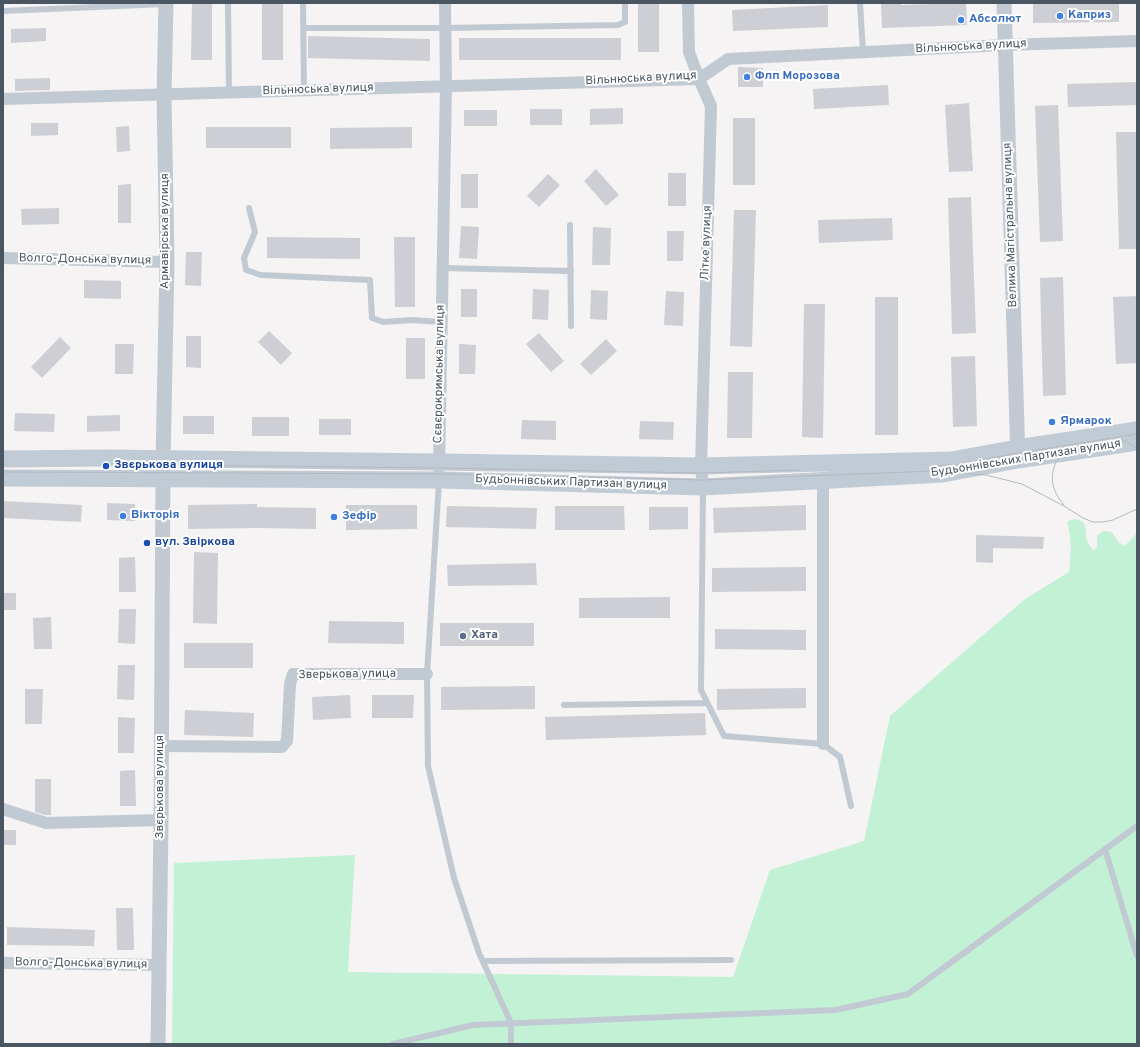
<!DOCTYPE html>
<meta charset="utf-8">
<style>
body{margin:0}
#map{position:relative;width:1140px;height:1047px;overflow:hidden;background:#f5f3f3;font-family:Overpass,sans-serif}
canvas{display:block}
.frame{position:absolute;inset:0;border:4px solid #4a5661;pointer-events:none}
</style>
<div id="map">
<canvas width="1140" height="1047"></canvas>
<div class="frame"></div>
</div>
<script>
const ctx = document.querySelector('canvas').getContext('2d');
ctx.lineJoin = 'round';
function paint(path, color) { ctx.fillStyle = color; ctx.fill(path, 'evenodd'); }
function trace(path, color, width, dash) { ctx.strokeStyle = color; ctx.lineWidth = width; ctx.lineCap = dash ? 'butt' : 'round'; ctx.setLineDash(dash || []); ctx.stroke(path); }
function label(font, color, halo, rows, align = 'center') {
  ctx.font = font + ' Overpass,sans-serif'; ctx.lineWidth = 4; ctx.setLineDash([]); ctx.textBaseline = 'middle'; ctx.strokeStyle = halo; ctx.fillStyle = color; for (const [text, x, y, turn = 0] of rows) {
    ctx.save(); ctx.translate(x, y); ctx.rotate((+turn || 0) * Math.PI / 180); ctx.textAlign = isNaN(turn) ? turn : align; if (halo) ctx.strokeText(text, 0, 0); ctx.fillText(text, 0, 0); ctx.restore();
  }
}
const green = new Path2D(`
 M1073,519c18,1 10,11 15,24 1,2 4,5 6,8l3,-4v-11l6,-5 9,1 6,10 7,4 12,-13v511h-965l2,-181 181,-8 -7,117 385,5 37,-107 94,-29 26,-125 135,-117 44,-27c2,-17 3,-33 -2,-50z`);
const building = new Path2D(`
 M192,3h20v57h-21z
 M262,3h21v57h-21z
 M638,3h21v49h-21z
 M881,3h20v2l65,-2 1,22 -85,3z
 M1033,3h86v19l-86,1z
 M828,5v22l-95,4 -1,-21z
 M46,28v13l-35,2v-14z
 M308,36l122,3v22l-122,-3z
 M459,38h162v22h-162z
 M738,67l25,1v19h-25z
 M50,78v12l-35,1v-12z
 M1137,82v23l-69,2 -1,-23z
 M888,85l1,20 -75,4 -1,-20z
 M969,103l4,68 -24,1 -4,-67z
 M1058,105l5,136 -23,1 -5,-136z
 M623,108v16l-33,1v-16z
 M530,109h32v16h-32z
 M464,110h33v16h-33z
 M733,118h22v67h-22z
 M31,123h27v12l-27,1z
 M129,126l1,25 -13,1 -1,-25z
 M206,127h85v21h-85z
 M412,127v21l-82,1v-21z
 M1116,132h21v117h-18z
 M596,169l23,26 -13,11 -22,-25z
 M668,173h18v33h-18z
 M461,174h17v34h-17z
 M548,174l12,11 -21,22 -12,-11z
 M131,184v39h-13v-38z
 M971,197l5,136 -24,1 -4,-136z
 M59,208v16l-37,1 -1,-16z
 M734,210h22l-4,137 -22,-1z
 M892,218l1,22 -74,3 -1,-23z
 M461,226l18,1 -2,32 -18,-1z
 M593,227l18,1 -1,37h-18z
 M667,231h17l-1,30h-16z
 M267,237l93,1v21l-93,-1z
 M394,237h21v70h-20z
 M186,252h16l-1,34 -16,-1z
 M1063,277l3,118 -23,1 -3,-118z
 M84,280l37,1v18l-37,-1z
 M461,289h16v28h-16z
 M533,289l16,1 -1,30 -16,-1z
 M591,290l17,1 -1,29 -17,-1z
 M666,291l18,1 -1,34 -19,-1z
 M1137,296v67l-21,1 -3,-67z
 M875,297h23v138h-23z
 M804,304h21l-2,134 -21,-1z
 M269,331l23,22 -11,12 -23,-23z
 M539,333l25,28 -13,11 -25,-28z
 M186,336h15v32l-15,-1z
 M60,337l11,11 -29,30 -11,-11z
 M406,338h19v41h-19z
 M606,339l11,12 -26,24 -11,-11z
 M115,344h19l-1,30h-18z
 M459,344l17,1 -1,29h-16z
 M975,356l2,70 -24,1 -2,-70z
 M728,372h25l-1,66h-25z
 M15,413l40,1 -1,18 -40,-1z
 M120,415v16l-33,1v-16z
 M183,416h31v18h-31z
 M252,417h37v19h-37z
 M319,419h32v16h-32z
 M522,420l34,1v19l-35,-1z
 M640,421l34,1 -1,18 -34,-1z
 M3,501l79,4 -1,17 -78,-4z
 M107,503l28,1v17l-28,-1z
 M257,504v3l59,1v21l-59,-1 -69,1v-24z
 M346,505h71v24l-71,1z
 M806,505v25l-92,3 -1,-25z
 M447,506l90,2 -1,21 -90,-2z
 M555,506h69l1,24h-70z
 M649,507h39v22l-39,1z
 M976,535l68,2 -1,12 -50,-1v15l-17,-1z
 M194,552l24,1 -1,71 -24,-1z
 M135,557l1,35h-17v-34z
 M536,563l1,22 -89,1 -1,-21z
 M806,567v24l-94,1v-24z
 M3,593h13v17h-13z
 M670,597v21h-91v-20z
 M119,609h17l-1,35 -17,-1z
 M51,617l1,32h-18l-1,-31z
 M329,621l75,1v22l-76,-1z
 M440,623h94v23h-94z
 M715,629l91,1v20l-91,-1z
 M184,643h69v25h-69z
 M118,665h17l-1,35 -17,-1z
 M535,686v23l-94,1v-23z
 M806,688v20l-89,2v-21z
 M25,689h18l-1,35h-17z
 M350,695l1,23 -38,2 -1,-23z
 M372,695h42l-1,23h-41z
 M185,710l69,3 -1,24 -69,-2z
 M705,713l1,22 -160,5 -1,-23z
 M118,717l17,1 -1,35h-16z
 M135,770l1,36h-16v-35z
 M35,779h16v36h-6l-10,-3z
 M3,830h13v15h-13z
 M116,908h17l1,42h-17z
 M7,927l88,3 -1,16 -87,-1z`);
const service = new Path2D(`
 M228,3l1,90
 M303,3l1,88
 M860,3l3,49
 M3,11l162,-7
 M304,28h141l173,-3 7,-3v-19
 M249,208l6,24 -11,26 2,12 15,5 109,5 2,38 11,4 29,-2 29,2
 M570,225l1,101
 M442,268l129,3
 M439,481l-12,193 1,92 26,112 25,75 32,70v21
 M703,488l-2,202 23,46 99,8 17,13 11,49
 M564,705l143,-2
 M1105,849l32,107
 M483,961l248,-1
 M393,1044l80,-19 363,-15 72,-16 229,-168`);
const minor = new Path2D(`
 M688,3l1,49 10,27 12,27 -10,360 2,21
 M3,99l696,-20 29,-20 277,-14 132,-4
 M3,258l164,4
 M439,469l7,-383 -1,-83
 M823,744v-264
 M162,746l120,1 5,-6 3,-57 3,-10h134
 M3,809l43,14 115,-3
 M3,963l156,2`);
const tertiary = new Path2D(`
 M1004,3l14,457
 M158,1044l3,-224 2,-355 4,-203 -3,-167 2,-92`);
const secondary = new Path2D(`
 M3,459l104,-1 332,4 262,4 250,-6 66,-12 120,-18
 M3,478l436,2 264,7 240,-13 75,-14 119,-18`);
const tram = new Path2D(`
 M1116,438c9,2 15,6 21,11
 M121,466l42,-1 276,3 262,5 98,-3
 M935,466l25,-2 58,-11 119,-19
 M3,472l436,2 263,6 232,-9 52,4 36,9 42,22 19,12 10,4h10l10,-2 24,-11
 M1064,505c-5,-6 -9,-12 -11,-20 -3,-16 5,-33 20,-39`);
const markers = [
 [1060,16,4,"#3f7fe0"],
 [961,20,4,"#3f7fe0"],
 [747,77,4,"#3f7fe0"],
 [1052,422,4,"#3f7fe0"],
 [106,466,4,"#1a4fb4"],
 [123,516,4,"#3f7fe0"],
 [334,517,4,"#3f7fe0"],
 [147,543,4,"#1a4fb4"],
 [463,636,4,"#5c6f8a"]
];
const shopNames = [
 ["Каприз",1068,16],
 ["Абсолют",969,20],
 ["Флп Морозова",755,77],
 ["Ярмарок",1060,422],
 ["Вікторія",131,516],
 ["Зефір",342,517]
];
const streetNames = [
 ["Вільнюська вулиця",971,47,-3],
 ["Вільнюська вулиця",641,79,-3],
 ["Вільнюська вулиця",318,90,-2],
 ["Велика Магістральна вулиця",1011,225,-92],
 ["Армавірська вулиця",166,231,-90],
 ["Літке вулиця",707,243,-88],
 ["Волго-Донська вулиця",85,260,1],
 ["Сєвєрокримська вулиця",440,374,-89],
 ["Будьоннівських Партизан вулиця",1026,459,-9],
 ["Будьоннівських Партизан вулиця",571,483,2],
 ["Зверькова улица",347,675,-1],
 ["Звєрькова вулиця",161,787,-90],
 ["Волго-Донська вулиця",81,964,1]
];
const transitNames = [
 ["Звєрькова вулиця",114,466],
 ["вул. Звіркова",155,543]
];
const serviceNames = [
 ["Хата",471,636]
];
paint(green, '#c3f1d5');
paint(building, '#cdcfd5');
trace(service, '#c1cad2', 6);
trace(minor, '#c1cad2', 12);
trace(tertiary, '#c1cad2', 15);
trace(secondary, '#c1cbd6', 17);
trace(tram, '#b5b8bd', 1);
for (const [x, y, r, color] of markers) { const dot = new Path2D(); dot.arc(x, y, r, 0, 2 * Math.PI); ctx.fillStyle = color; ctx.fill(dot); trace(dot, '#fff', 1.5); }
label('bold 12px', '#366cbe', '#fff', shopNames, 'left');
label('12px', '#4a5661', '#fff', streetNames);
label('bold 12px', '#164399', '#fff', transitNames, 'left');
label('bold 12px', '#4e5e75', '#fff', serviceNames, 'left');
</script>
